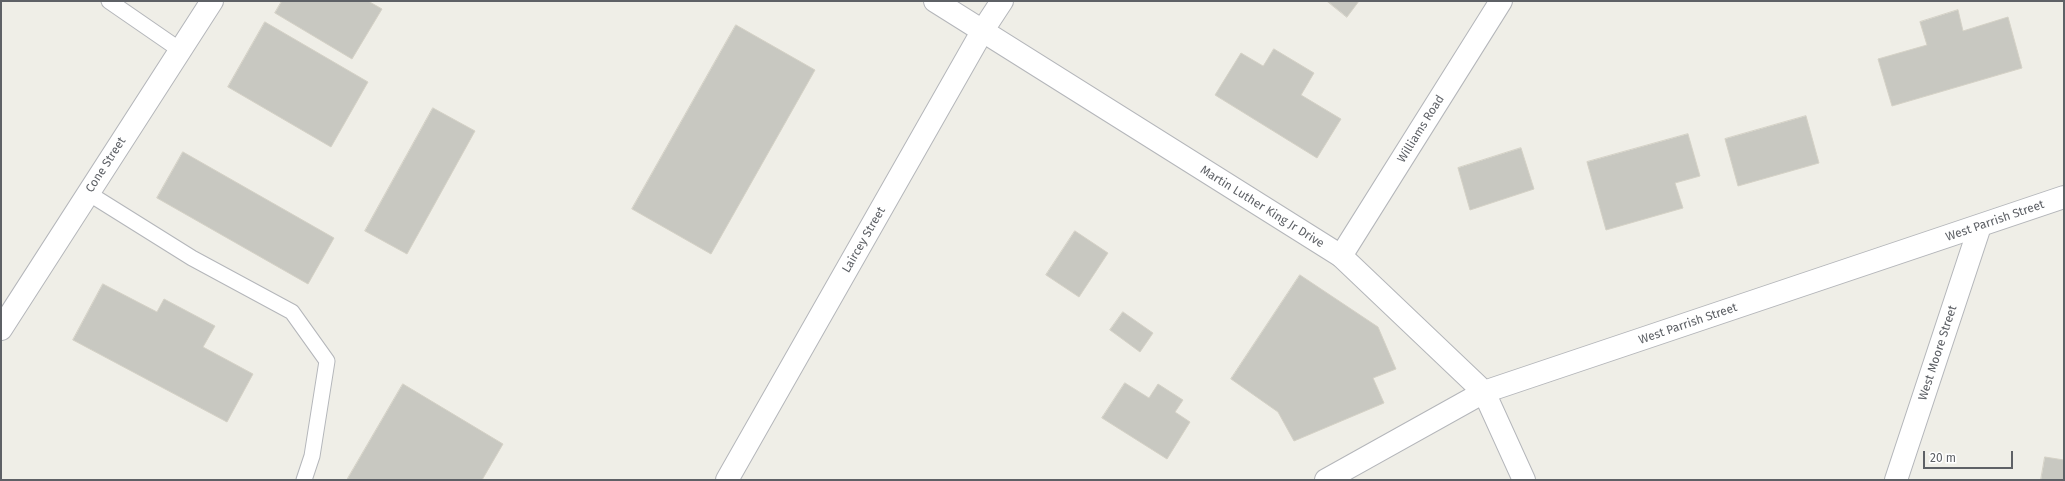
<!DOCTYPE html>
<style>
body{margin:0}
#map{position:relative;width:2065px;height:481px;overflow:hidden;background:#efeee7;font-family:"Fira Sans",sans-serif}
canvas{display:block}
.frame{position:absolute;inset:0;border:2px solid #5e6166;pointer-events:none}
.scale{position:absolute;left:1923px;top:451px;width:90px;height:18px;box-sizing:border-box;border:2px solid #5e6166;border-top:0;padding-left:5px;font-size:12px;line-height:14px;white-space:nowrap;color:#5e6166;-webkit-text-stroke:3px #fff;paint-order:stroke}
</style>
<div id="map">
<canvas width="2065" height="481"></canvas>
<div class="frame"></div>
<div class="scale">20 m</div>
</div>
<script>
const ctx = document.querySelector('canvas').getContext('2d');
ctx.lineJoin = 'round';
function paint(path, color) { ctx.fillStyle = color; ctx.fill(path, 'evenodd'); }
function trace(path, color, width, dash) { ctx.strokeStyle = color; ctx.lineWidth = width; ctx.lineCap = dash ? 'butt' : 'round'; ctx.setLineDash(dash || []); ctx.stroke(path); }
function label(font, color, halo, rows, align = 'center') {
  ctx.font = font + ' "Fira Sans",sans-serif'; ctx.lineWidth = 3.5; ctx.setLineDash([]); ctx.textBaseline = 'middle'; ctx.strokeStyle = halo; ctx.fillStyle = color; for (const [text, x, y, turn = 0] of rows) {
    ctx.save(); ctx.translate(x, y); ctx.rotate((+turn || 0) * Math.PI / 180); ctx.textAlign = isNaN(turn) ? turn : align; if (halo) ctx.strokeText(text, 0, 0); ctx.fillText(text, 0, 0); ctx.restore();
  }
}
const building = new Path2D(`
 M282,1h86l14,8 -30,50 -77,-46z
 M1327,1h32l-12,16z
 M1958,10l5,21 45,-14 14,51 -130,38 -14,-47 49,-14 -7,-23z
 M265,22l103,60 -37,65 -103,-60z
 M736,25l79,45 -104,184 -79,-45z
 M1274,49l40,24 -13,22 40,24 -24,39 -102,-63 26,-42 22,13z
 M433,108l42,23 -68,123 -42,-23z
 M1806,116l13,47 -81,23 -13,-47z
 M1688,134l12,42 -25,7 8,25 -77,22 -19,-68z
 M1521,148l13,41 -64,21 -12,-42z
 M183,152l151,86 -26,46 -151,-86z
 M1075,231l33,22 -29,44 -33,-22z
 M1300,275l78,52 18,42 -23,9 11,25 -90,38 -16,-29 -47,-33z
 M103,284l54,28 7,-13 51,27 -12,21 50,27 -26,48 -154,-82z
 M1123,312l30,21 -13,19 -30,-22z
 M1125,383l24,15 9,-14 25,16 -8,12 15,10 -23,37 -65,-41z
 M403,384l100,60 -21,36h-135z
 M2045,457l19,3v20h-23z`);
const service = new Path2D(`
 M109,1l71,49
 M88,193l104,65 100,54 35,49 -15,95 -8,24`);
const minor = new Path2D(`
 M1341,256l160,-255
 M1,329l211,-328
 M1484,392l40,88
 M727,480l256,-450 19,-29
 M1896,480l84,-254`);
const tertiary = new Path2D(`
 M935,1l406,255 143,136
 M1326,480l158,-88 580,-195`);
const streetNames = [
 ["Williams Road",1421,129,-58],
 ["Cone Street",106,165,-57],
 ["Martin Luther King Jr Drive",1262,207,32],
 ["West Parrish Street",1995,221,-19],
 ["Laircey Street",864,240,-60],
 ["West Parrish Street",1688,324,-19],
 ["West Moore Street",1938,353,-72]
];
paint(building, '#c8c8c1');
trace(building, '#d4d1c6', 1);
trace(service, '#b4b6ba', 17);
trace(minor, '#b4b6ba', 24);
trace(tertiary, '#b4b6ba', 24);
trace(service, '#fff', 15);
trace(minor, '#fff', 22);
trace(tertiary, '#fff', 22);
label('12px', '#5e6166', '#fff', streetNames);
</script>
